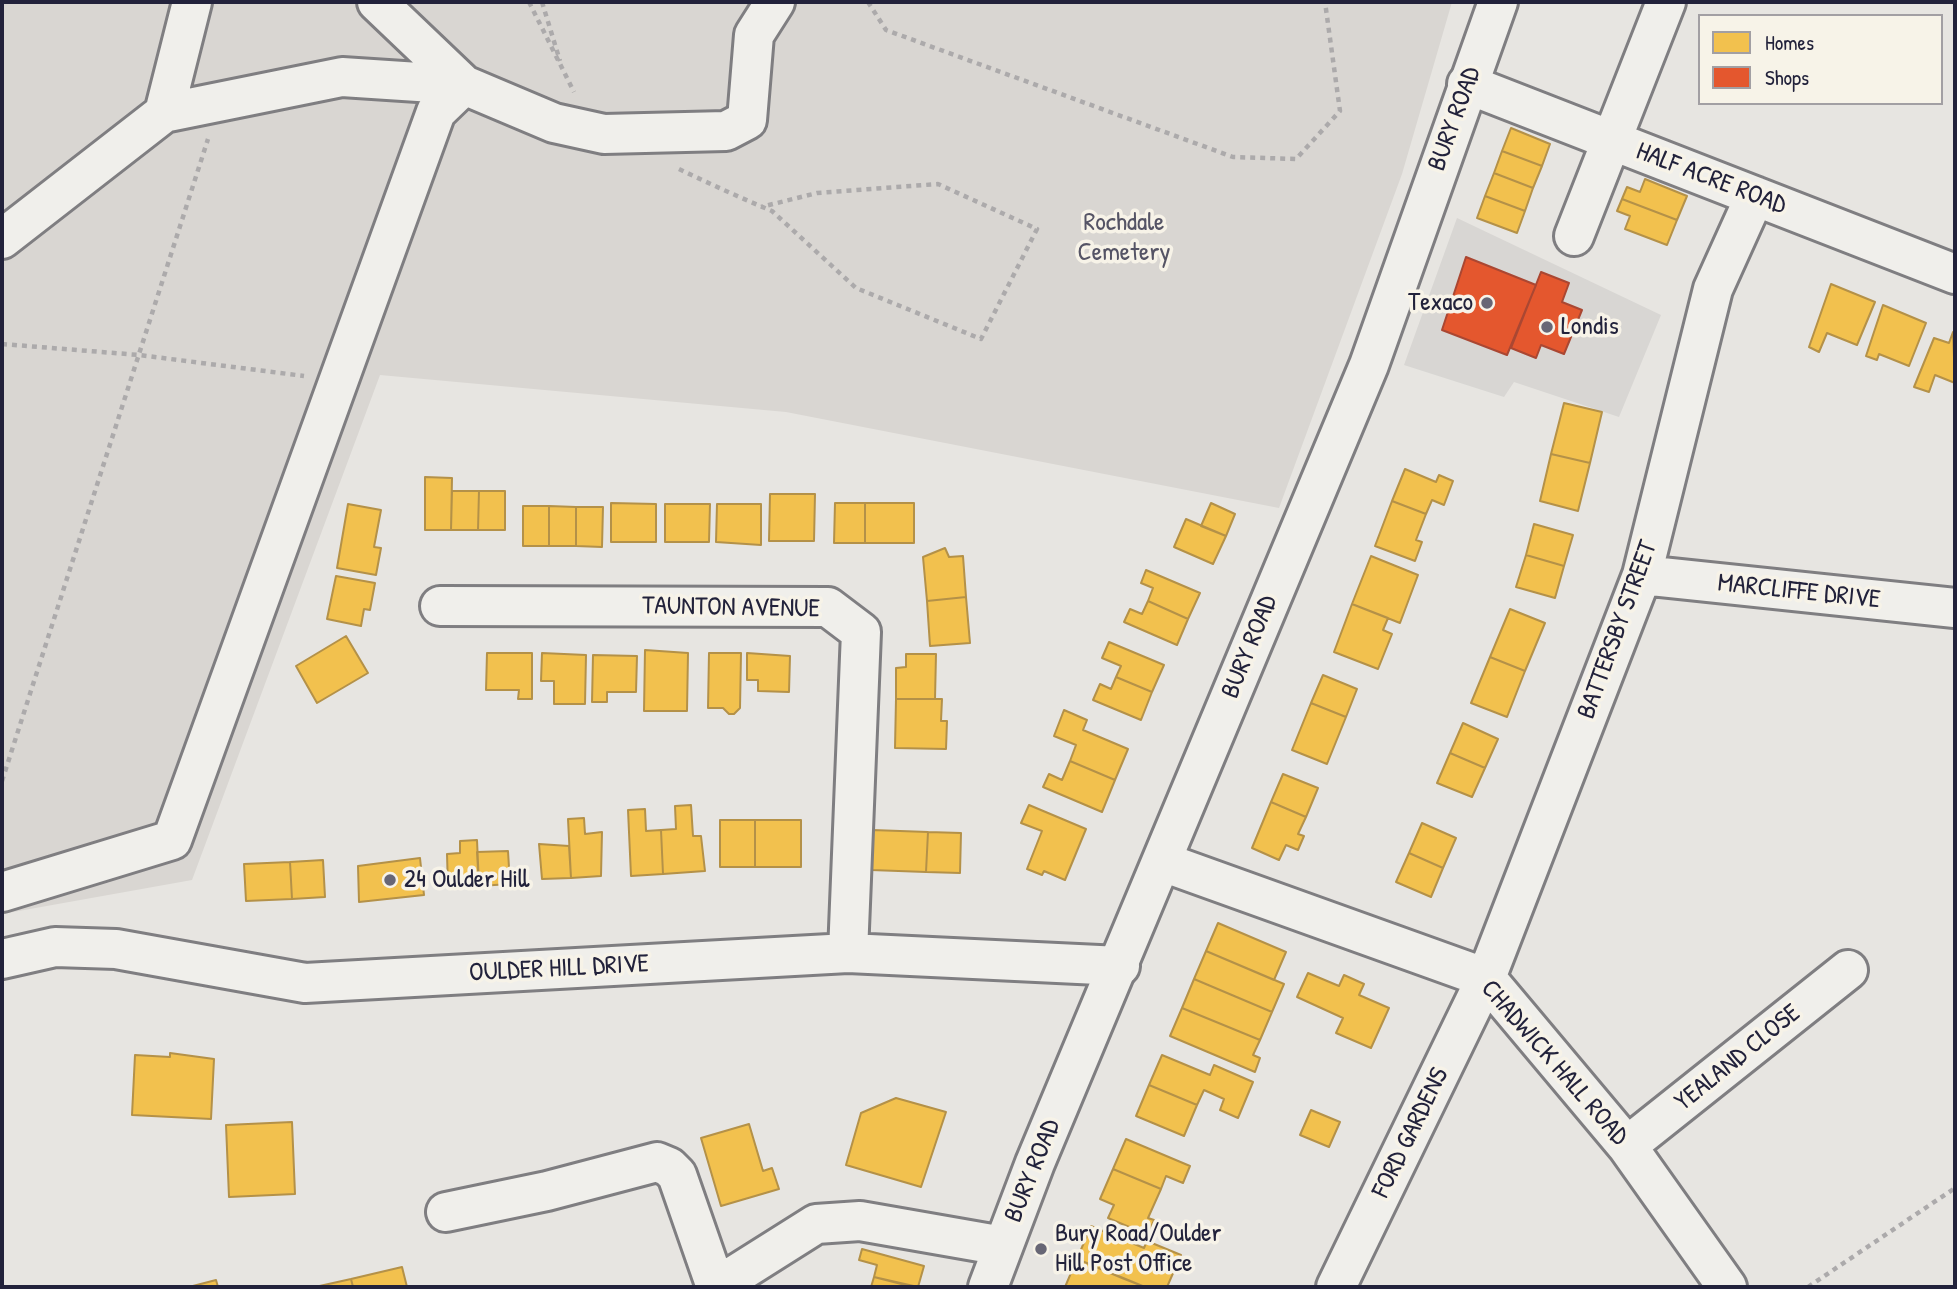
<!DOCTYPE html>
<style>
body{margin:0}
#map{position:relative;width:1957px;height:1289px;overflow:hidden;background:#e7e5e1;font-family:"Patrick Hand",sans-serif}
canvas{display:block}
.frame{position:absolute;inset:0;border:4px solid #22223b;pointer-events:none}
.legend{position:absolute;left:1698px;top:14px;width:245px;height:91px;box-sizing:border-box;background:#f7f3e8;border:2px solid #a29fa3;margin:0;padding:9px 12px;list-style:none;font-size:21px;color:#22223b}
.legend li{display:flex;align-items:center;gap:14px;height:35px}
.legend b{width:35px;border:2px solid #a29fa3}
</style>
<div id="map">
<canvas width="1957" height="1289"></canvas>
<div class="frame"></div>
<ul class="legend">
<li><b style="height:19px;background:#f2c14e"></b>Homes</li>
<li><b style="height:19px;background:#e4572e"></b>Shops</li>
</ul>
</div>
<script>
const ctx = document.querySelector('canvas').getContext('2d');
ctx.lineJoin = 'round';
function paint(path, color) { ctx.fillStyle = color; ctx.fill(path, 'evenodd'); }
function trace(path, color, width, dash) { ctx.strokeStyle = color; ctx.lineWidth = width; ctx.lineCap = dash ? 'butt' : 'round'; ctx.setLineDash(dash || []); ctx.stroke(path); }
function label(font, color, halo, rows, align = 'center') {
  ctx.font = font + ' "Patrick Hand",sans-serif'; ctx.lineWidth = 7; ctx.setLineDash([]); ctx.textBaseline = 'middle'; ctx.strokeStyle = halo; ctx.fillStyle = color; for (const [text, x, y, turn = 0] of rows) {
    ctx.save(); ctx.translate(x, y); ctx.rotate((+turn || 0) * Math.PI / 180); ctx.textAlign = isNaN(turn) ? turn : align; if (halo) ctx.strokeText(text, 0, 0); ctx.fillText(text, 0, 0); ctx.restore();
  }
}
const built = new Path2D(`
 M1457,218l204,97 -42,102 -105,-35 -10,15 -100,-32z`);
const green = new Path2D(`
 M2,2h1450l-50,172 -123,334 -493,-96 -406,-37 -188,505 -190,34z`);
const homes = new Path2D(`
 M1511,128l39,16 -8,22 -40,-15z
 M1502,151l40,15 -9,22 -39,-15z
 M1494,173l39,15 -8,23 -40,-15z
 M1645,179l42,17 -10,24 -55,-21 5,-12 13,5z
 M1485,196l40,15 -8,22 -40,-15z
 M1622,199l55,21 -10,25 -42,-16 5,-13 -13,-5z
 M1831,284l44,18 -18,43 -30,-12 -8,19 -10,-5z
 M1883,305l43,18 -17,43 -30,-12 -2,6 -11,-4z
 M1953,332l2,51 -20,-8 -6,17 -15,-5 20,-49 15,5z
 M1564,403l38,9 -12,51 -39,-9z
 M1551,454l39,9 -12,48 -38,-10z
 M1405,469l31,13 3,-7 14,6 -9,24 -12,-5 -6,14 -34,-13z
 M425,477l27,1 -1,52h-26z
 M452,491h27l-1,39h-27z
 M479,491h26v39h-27z
 M770,494h45l-1,47h-45z
 M1392,501l34,13 -10,26 6,2 -7,19 -40,-15z
 M611,503l45,1v38h-45z
 M835,503h30v40h-31z
 M865,503h49v40h-49z
 M1211,503l24,11 -9,22 -25,-10z
 M348,504l33,6 -7,37 7,1 -5,27 -39,-7z
 M665,504h45l-1,38h-44z
 M717,504h44v41l-45,-3z
 M523,506h26v40h-26z
 M549,506l27,1v39h-27z
 M576,507h27l-1,40 -26,-1z
 M1186,519l40,17 -13,28 -39,-17z
 M1534,524l39,11 -9,31 -38,-11z
 M945,548l4,9 14,-1 3,41 -39,4 -4,-44z
 M1526,555l38,11 -9,32 -39,-11z
 M1371,556l47,19 -18,48 -48,-19z
 M1146,570l54,23 -12,26 -40,-18 5,-13 -12,-5z
 M336,576l39,7 -5,27 -6,-1 -3,17 -34,-7z
 M966,597l4,46 -40,3 -3,-45z
 M1148,601l40,18 -11,26 -53,-23 6,-13 12,5z
 M1352,604l36,14 -5,12 9,4 -14,35 -44,-17z
 M1510,609l35,14 -20,48 -35,-14z
 M346,636l22,37 -51,30 -21,-37z
 M1109,642l55,23 -12,27 -36,-15 5,-11 -19,-8z
 M645,650l43,3 -1,58h-43z
 M487,653h45v46h-14l1,-9h-33z
 M542,653l44,2 -1,49h-31v-23h-13z
 M709,653h32l-1,55 -6,6h-5l-6,-6h-15z
 M747,653l43,3 -1,36 -31,-1v-11h-11z
 M906,654h30l-1,45h-39v-31l10,-1z
 M593,655l44,1 -1,36h-29v10h-15z
 M1490,657l35,14 -18,46 -36,-14z
 M1323,675l34,14 -11,28 -35,-14z
 M1116,677l36,15 -11,28 -48,-20 7,-16 11,5z
 M896,699h46l-1,22h6l-1,28 -51,-1z
 M1311,703l35,14 -19,47 -35,-14z
 M1064,710l23,10 -4,10 45,19 -13,31 -45,-19 6,-16 -22,-9z
 M1463,723l35,16 -13,29 -35,-15z
 M1450,753l35,15 -13,29 -35,-14z
 M1070,761l45,19 -13,32 -59,-25 6,-13 13,6z
 M1283,774l35,14 -12,29 -35,-15z
 M1271,802l35,15 -8,17 6,2 -6,14 -12,-5 -7,15 -27,-12z
 M691,805l2,31h8l4,35 -42,3 -2,-44 15,-1 -1,-23z
 M1029,805l57,24 -21,51 -21,-9 -2,4 -15,-6 15,-38 -21,-8z
 M645,809l1,22 15,-1 2,44 -32,2 -3,-66z
 M584,818l1,16 17,-2 -1,44 -30,2 -3,-59z
 M720,820h35v47h-35z
 M755,820h46v47h-46z
 M1422,823l34,15 -13,30 -34,-15z
 M872,830l56,2 -2,40 -55,-2z
 M928,832l33,1 -1,40 -34,-1z
 M477,840l2,46 -31,2 -1,-34 13,-1v-12z
 M539,844l30,2 2,32 -29,1z
 M508,851l2,33 -31,2 -2,-34z
 M1409,853l34,15 -12,29 -35,-15z
 M420,858l4,37 -65,7 -1,-36z
 M323,860l2,37 -33,2 -2,-37z
 M290,862l2,37 -46,2 -2,-37z
 M1218,923l68,29 -12,28 -68,-29z
 M1206,951l78,33 -12,28 -78,-33z
 M1308,973l31,13 5,-11 20,9 -5,11 30,13 -18,40 -35,-15 7,-15 -46,-21z
 M1194,979l78,33 -12,28 -78,-32z
 M1182,1008l78,32 -7,15 7,3 -5,14 -85,-36z
 M170,1053l44,6 -3,60 -79,-4 3,-60 35,2z
 M1162,1055l48,20 4,-10 39,17 -15,36 -18,-8 4,-11 -20,-9 -7,15 -48,-20z
 M1149,1085l48,20 -13,31 -48,-20z
 M896,1098l50,14 -25,75 -75,-22 15,-52z
 M1311,1110l29,12 -11,25 -29,-12z
 M292,1122l3,72 -66,3 -3,-72z
 M749,1124l14,47 9,-3 7,21 -58,17 -20,-68z
 M1126,1139l64,27 -7,17 -17,-7 -5,13 -48,-20z
 M1113,1169l48,20 -13,29 6,2 -6,15 -40,-17 6,-13 -14,-6z
 M1091,1226l53,22 3,-7 34,14 -14,32h-22l-68,-28z
 M862,1249l62,17 -6,21 -44,-10 3,-12 -18,-5z
 M1077,1259l45,19 23,9h-80z
 M402,1267l5,20h-54l-2,-8z
 M874,1277l39,10h-42z
 M351,1279l2,8h-38z
 M216,1280l2,7h-29z`);
const shops = new Path2D(`
 M1466,257l70,28 -29,70 -65,-25z
 M1541,272l28,11 -7,19 20,8 -18,44 -23,-9 -5,13 -25,-10z`);
const path = new Path2D(`
 M529,2l45,90
 M542,2l18,59
 M868,2l18,28 347,127 63,2 44,-48 -15,-109
 M679,169c31,15 62,29 93,42l84,77 125,51 56,-110 -99,-45 -121,9 -56,14
 M2,344l137,11 165,21
 M2,781l206,-642
 M1808,1287l147,-99`);
const minor = new Path2D(`
 M377,2l87,83 90,38 50,11 122,-3 21,-11 7,-85 21,-33
 M1467,84l488,190
 M164,113l28,-111
 M1574,236l92,-234
 M2,239l162,-126 178,-36 122,8 -28,27 -264,728 -170,52
 M1642,575l313,33
 M440,606l388,1 33,25 -13,321
 M1163,862l323,116 141,168 100,141
 M2,959l53,-12 61,2 189,34 543,-30 272,13
 M1627,1146l221,-176
 M446,1212l101,-21 110,-29 12,5 8,8 39,112
 M716,1287l100,-63 44,-3 143,25
 M1336,1287l150,-309 156,-403 71,-286 42,-93`);
const major = new Path2D(`
 M988,1287l47,-124 334,-798 129,-363`);
const markers = [
 [1487,303,7,"#676675"],
 [1547,327,7,"#676675"],
 [390,880,7,"#676675"],
 [1041,1249,7,"#676675"]
];
const streetNames = [
 ["BURY ROAD",1455,119,-70],
 ["HALF ACRE ROAD",1711,179,21],
 ["MARCLIFFE DRIVE",1799,592,6],
 ["TAUNTON AVENUE",731,608,1],
 ["BATTERSBY STREET",1618,630,-70],
 ["BURY ROAD",1250,647,-68],
 ["OULDER HILL DRIVE",559,969,-3],
 ["YEALAND CLOSE",1738,1058,-39],
 ["CHADWICK HALL ROAD",1554,1063,49],
 ["FORD GARDENS",1411,1133,-64],
 ["BURY ROAD",1033,1171,-68]
];
const parkNames = [
 ["Rochdale",1124,223],
 ["Cemetery",1124,253]
];
const poiNames = [
 ["Texaco",1473,303,"right"],
 ["Londis",1561,327],
 ["24 Oulder Hill",404,880],
 ["Bury Road/Oulder",1055,1234],
 ["Hill Post Office",1055,1264]
];
paint(built, '#d8d6d3');
paint(green, '#d9d6d2');
paint(homes, '#f2c14e');
trace(homes, '#b49148', 2);
paint(shops, '#e4572e');
trace(shops, '#aa4732', 2);
trace(minor, '#7f7e81', 44);
trace(major, '#7f7e81', 44);
trace(path, '#acaaab', 4.5, [5, 5]);
trace(minor, '#f0efeb', 38);
trace(major, '#f0efeb', 38);
for (const [x, y, r, color] of markers) { const dot = new Path2D(); dot.arc(x, y, r, 0, 2 * Math.PI); ctx.fillStyle = color; ctx.fill(dot); trace(dot, '#f7f3e8', 2.5); }
label('26px', '#22223b', '#f7f3e8', streetNames);
label('26px', '#555465', '#f7f3e8', parkNames);
label('26px', '#22223b', '#f7f3e8', poiNames, 'left');
</script>
